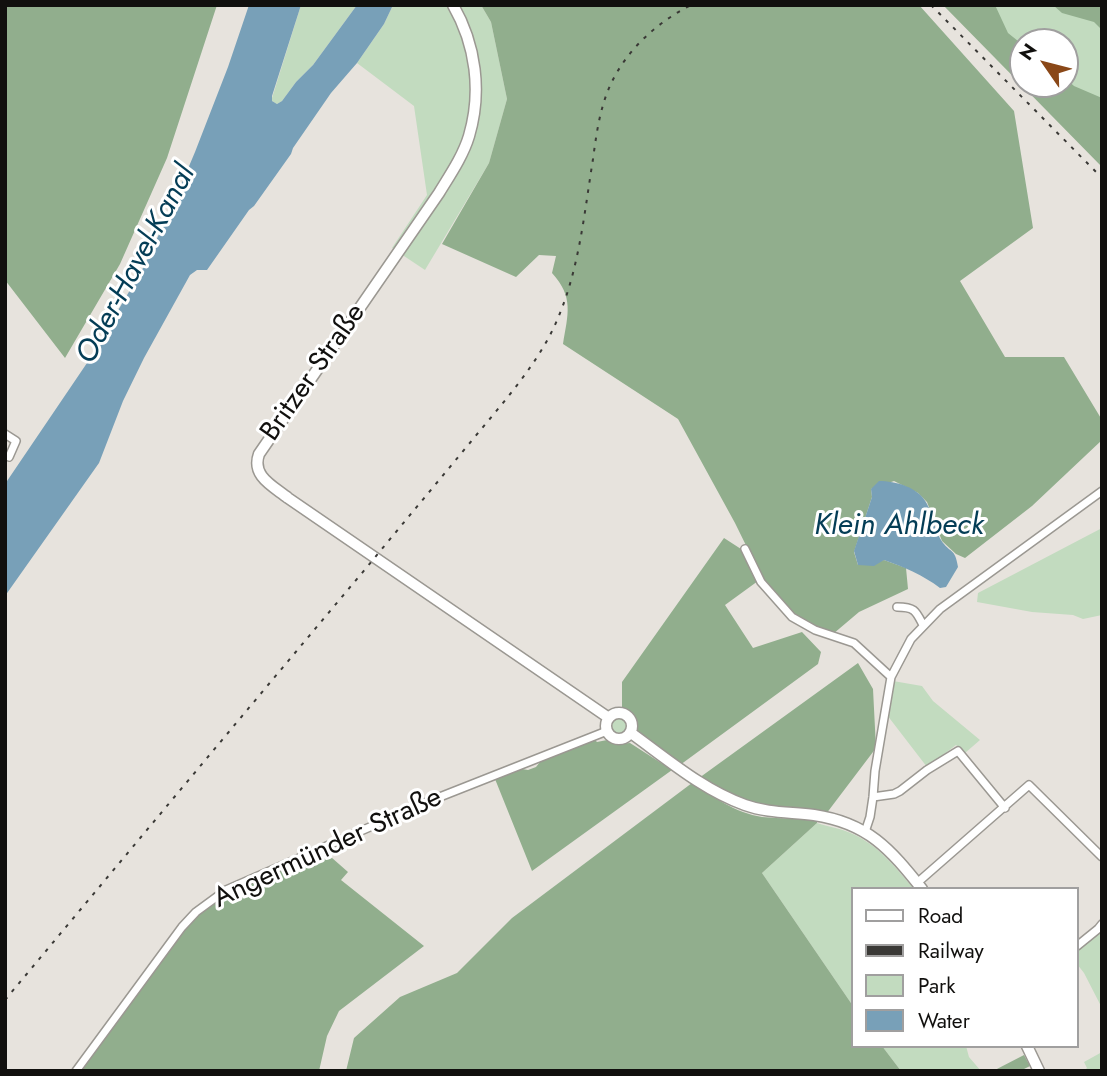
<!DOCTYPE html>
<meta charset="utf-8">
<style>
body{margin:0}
#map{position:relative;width:1107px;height:1076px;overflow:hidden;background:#e7e3dd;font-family:Jost,sans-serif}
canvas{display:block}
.frame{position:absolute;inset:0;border:7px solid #11100e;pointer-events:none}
.legend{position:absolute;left:851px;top:887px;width:228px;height:161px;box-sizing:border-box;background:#fff;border:2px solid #a09f9f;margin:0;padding:9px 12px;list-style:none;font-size:21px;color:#11100e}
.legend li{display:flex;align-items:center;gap:14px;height:35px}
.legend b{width:35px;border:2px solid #a09f9f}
.north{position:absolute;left:1009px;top:28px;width:70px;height:70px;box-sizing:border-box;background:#fff;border:2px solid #a09f9f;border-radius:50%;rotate:305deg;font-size:19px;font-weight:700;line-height:28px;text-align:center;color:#11100e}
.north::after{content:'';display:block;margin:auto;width:24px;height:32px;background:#8a4818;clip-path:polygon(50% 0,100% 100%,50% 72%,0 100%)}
</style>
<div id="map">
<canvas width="1107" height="1076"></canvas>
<div class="frame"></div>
<ul class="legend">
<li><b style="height:9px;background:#fff"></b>Road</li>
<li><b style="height:9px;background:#3a3936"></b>Railway</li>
<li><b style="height:19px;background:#c2dbbf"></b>Park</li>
<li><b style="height:19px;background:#78a0b8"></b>Water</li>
</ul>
<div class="north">N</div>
</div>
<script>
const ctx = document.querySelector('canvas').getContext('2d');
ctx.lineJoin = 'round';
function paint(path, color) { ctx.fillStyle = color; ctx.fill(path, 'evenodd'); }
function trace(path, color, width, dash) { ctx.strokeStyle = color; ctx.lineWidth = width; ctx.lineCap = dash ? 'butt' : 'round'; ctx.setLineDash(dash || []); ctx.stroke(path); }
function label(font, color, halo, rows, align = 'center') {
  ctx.font = font + ' Jost,sans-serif'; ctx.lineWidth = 6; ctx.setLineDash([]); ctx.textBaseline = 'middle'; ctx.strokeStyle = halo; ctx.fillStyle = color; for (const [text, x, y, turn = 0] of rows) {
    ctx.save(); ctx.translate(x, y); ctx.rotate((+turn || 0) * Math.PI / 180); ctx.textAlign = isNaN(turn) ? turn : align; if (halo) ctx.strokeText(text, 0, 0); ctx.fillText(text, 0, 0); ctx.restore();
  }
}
const green = new Path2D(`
 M301,5h56l-44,60 -17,17 -14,19 -5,3 -5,-3v-3z
 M393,5h88l10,17 16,77 -18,64 -64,107 -33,-22 35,-53 -13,-89 -57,-43 27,-39z
 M944,5h158v160zM1023,42h42v42h-42z
 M1102,528v87l-19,4 -10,-4 -41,-3 -55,-10 1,-9z
 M893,681l29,5 11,15 47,39 -15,13 -9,-8 -29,22 -40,-52z
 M610 726a9 9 0 1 1 18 0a9 9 0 1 1-18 0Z
 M817,823c12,4 27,6 38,12 25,12 41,33 59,54h-61v117l-91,-133z
 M1098,929l4,3v76l-18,-35 -7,-9v-18z
 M882,1046h84l3,11 12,14h-80z
 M1102,1052v19h-18l3,-3 -3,-6z`);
const forest = new Path2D(`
 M5,5h212l-50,153 -47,106 -55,94 -60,-78z
 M481,5h438l95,106 19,117 -73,53 45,76h59l38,63v20l-70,66 -67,52 -9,-4 -14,-13 -15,-39 -9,-9 -24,-12 -23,8 1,8 -18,55 4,13 26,-5 22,8 2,21 -49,23 -26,22 -18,-7 -20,-13 -17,-16 -15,-18 -28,-57 -57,-104 -115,-75c5,-30 11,-47 -11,-71l4,-17 -17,-1 -23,22 -74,-33 47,-81 18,-64 -16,-77z
 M943,5h52l13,28 15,12v39h42v-6l9,8 28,12v69z
 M1053,5h49v25l-8,-8 -32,-9z
 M724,538l17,11 17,32 -33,24 28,43 49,-16 19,20 -3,12 -138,101 -43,-32 -5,-16 -10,-9v-26z
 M858,663l15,26 3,59 -50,66 -80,-11 -47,-25z
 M595,740l2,2 10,-2 10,4 13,-1 42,27 -140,101 -37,-92 27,-10 6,1 8,-3 4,-5z
 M692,783c21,14 44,30 70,34 18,2 37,1 55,4v2l-55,50 91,133v40h29l19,25h-555l8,-33 46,-41 57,-24 55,-55z
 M323,850l25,22 -7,8 83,66 -85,65 -12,25 -8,35h-242l95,-132 39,-39z
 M1024,1055l6,11 -10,5h-27z`);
const water = new Path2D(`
 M249,5h52l-29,91v5l5,3 5,-3 14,-19 17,-17 44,-60h36l-9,19 -27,39 -26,30 -38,55 -2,6 -37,52 -5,4 -42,60h-10l-7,5 -46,83 -21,43 -24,62 -94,133v-112l82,-121 56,-95 28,-59 24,-57 33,-85z
 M879,481c16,0 40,6 48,23 6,11 7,25 14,36 9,14 14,7 17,27l-12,20 -6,1c-17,-13 -36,-21 -56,-28l-10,6 -16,-1 -4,-14 18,-54 -1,-8z`);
const street = new Path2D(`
 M5,434l11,7 -7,16
 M745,549l16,33 31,35 23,13 39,13 37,34
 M897,607c18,0 19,4 26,18
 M873,797l21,-3 6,-3 27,-21 31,-19 47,57
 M865,832l5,-15 3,-20 2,-26 16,-94 20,-38 29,-30 162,-118
 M917,883l112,-98 73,72
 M1077,946l21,-17 4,-5
 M76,1071l106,-144 14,-15 30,-22 201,-88 180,-71`);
const secondary = new Path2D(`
 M453,5c23,40 29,87 16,131 -6,20 -19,39 -30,57l-180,261c-8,22 14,32 29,44l321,220
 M606 726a13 13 0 1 1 26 0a13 13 0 1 1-26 0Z
 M631,733c36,26 72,57 114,72 22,8 45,7 69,10 54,8 76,34 108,74
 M1027,1046l12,25`);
const rail = new Path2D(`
 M931,5l171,173
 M5,1000c121,-145 241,-289 362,-433 37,-45 74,-89 111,-134 25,-30 51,-60 70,-94 30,-56 35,-118 45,-180 3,-22 6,-45 14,-66 15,-39 47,-69 84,-88`);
const streetNames = [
 ["Britzer Straße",314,373,-55],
 ["Angermünder Straße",328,849,-25]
];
const waterNames = [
 ["Oder-Havel-Kanal",137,265,-62],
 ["Klein Ahlbeck",899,527]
];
paint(green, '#c2dbbf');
paint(forest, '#91ae8d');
paint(water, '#78a0b8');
trace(street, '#9b9892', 10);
trace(secondary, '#9b9892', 13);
trace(street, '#fff', 7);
trace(secondary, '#fff', 10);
trace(rail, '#3a3936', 2, [3.5, 7]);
label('28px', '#11100e', '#fff', streetNames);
label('italic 30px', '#043d56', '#fff', waterNames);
</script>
